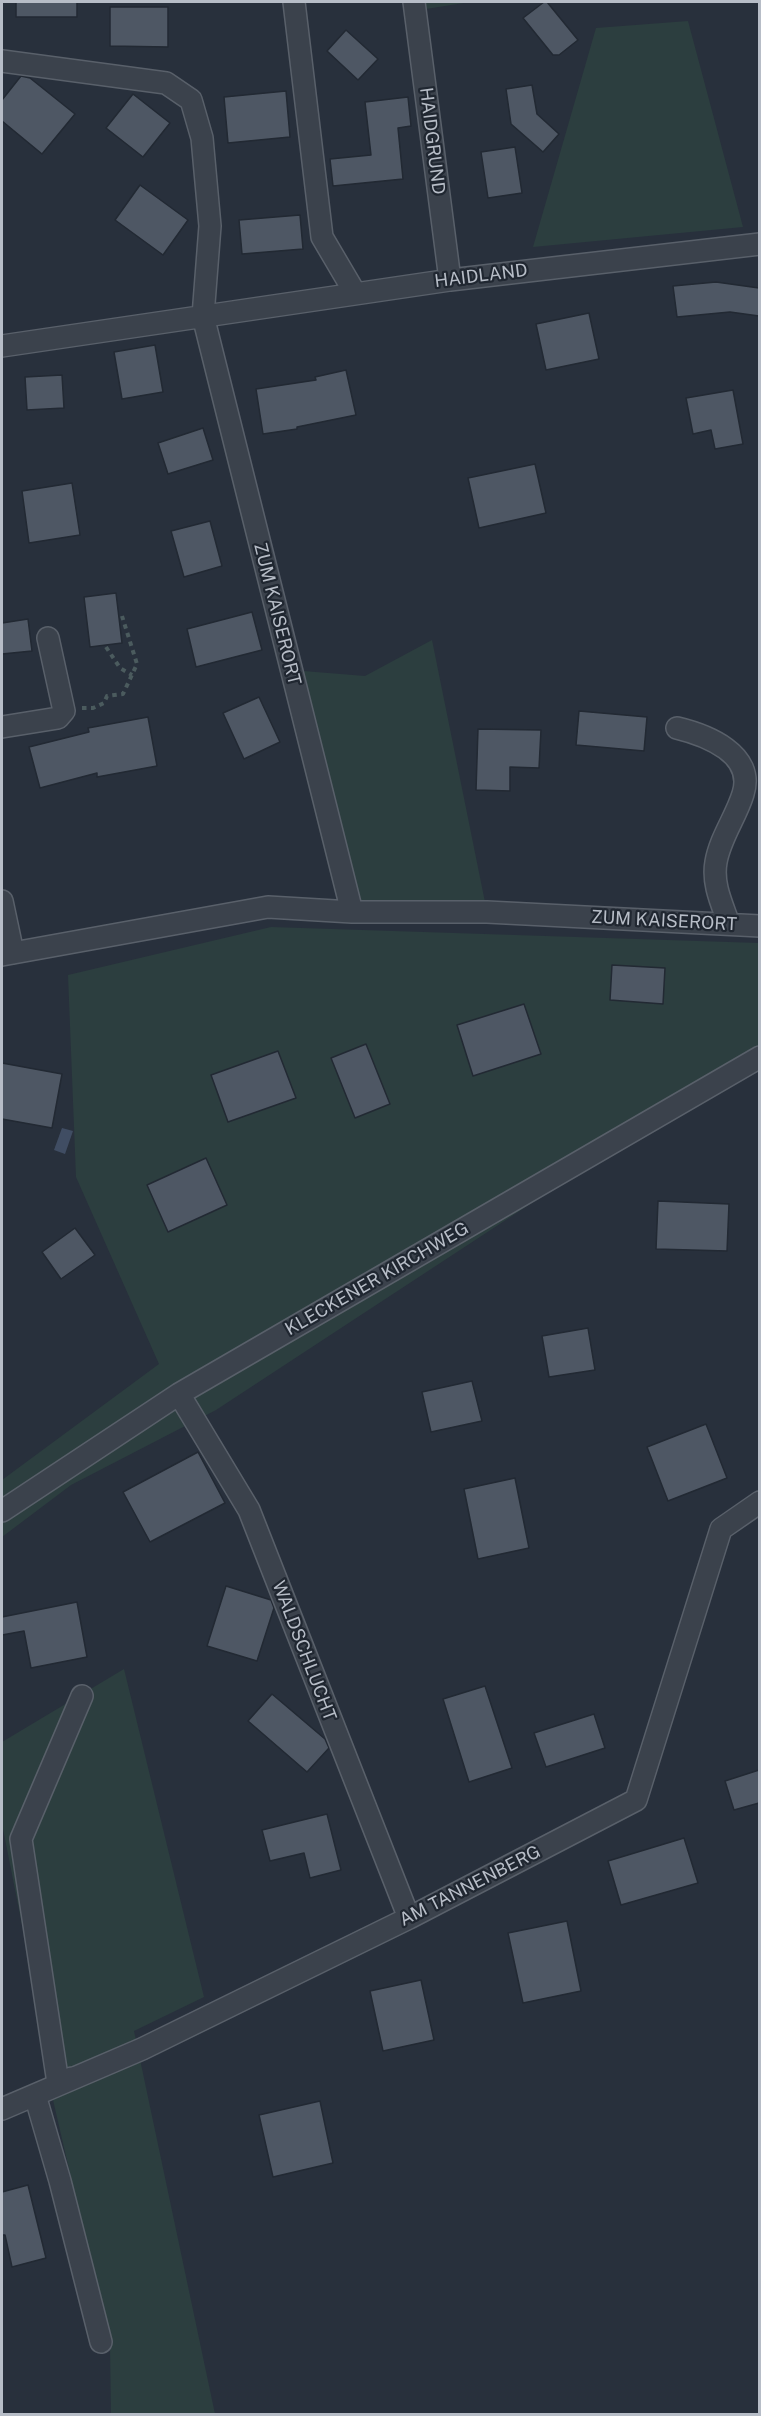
<!DOCTYPE html>
<style>
body{margin:0}
#map{position:relative;width:761px;height:2416px;overflow:hidden;background:#28303c;font-family:"Public Sans",sans-serif}
canvas{display:block}
.frame{position:absolute;inset:0;border:3px solid #b7bdc7;pointer-events:none}
</style>
<div id="map">
<canvas width="761" height="2416"></canvas>
<div class="frame"></div>
</div>
<script>
const ctx = document.querySelector('canvas').getContext('2d');
ctx.lineJoin = 'round';
function paint(path, color) { ctx.fillStyle = color; ctx.fill(path, 'evenodd'); }
function trace(path, color, width, dash) { ctx.strokeStyle = color; ctx.lineWidth = width; ctx.lineCap = dash ? 'butt' : 'round'; ctx.setLineDash(dash || []); ctx.stroke(path); }
function label(font, color, halo, rows, align = 'center') {
  ctx.font = font + ' "Public Sans",sans-serif'; ctx.lineWidth = 4.5; ctx.setLineDash([]); ctx.textBaseline = 'middle'; ctx.strokeStyle = halo; ctx.fillStyle = color; for (const [text, x, y, turn = 0] of rows) {
    ctx.save(); ctx.translate(x, y); ctx.rotate((+turn || 0) * Math.PI / 180); ctx.textAlign = isNaN(turn) ? turn : align; if (halo) ctx.strokeText(text, 0, 0); ctx.fillText(text, 0, 0); ctx.restore();
  }
}
const green = new Path2D(`
 M425,2h45l-44,7z
 M688,21l55,206 -210,20 63,-219z
 M432,640l55,272h-135l-61,-242 74,6z
 M271,927l488,16v111l-543,356 -145,75 -69,52v-57l157,-116 -83,-187 -8,-202z
 M124,1669l80,328 -70,34 81,383h-104l-1,-68 -63,-272 -12,-84 -33,-166v-82z`);
const water = new Path2D(`
 M62,1128l11,3 -8,23 -11,-4z`);
const building = new Path2D(`
 M16,2h61v15h-61z
 M544,2h3l31,38 -19,15h-6l-30,-37z
 M110,7h58v40l-58,-1z
 M346,30l32,29 -20,21 -31,-29z
 M21,76l9,2 45,36 -33,40 -40,-33v-21z
 M532,85l5,29 22,20 -16,18 -32,-28 -5,-35z
 M286,91l4,46 -62,6 -4,-46z
 M133,94l37,29 -27,34 -37,-29z
 M408,97l3,29 -13,2 5,51 -70,7 -3,-27 41,-4 -6,-53z
 M515,147l7,46 -34,5 -7,-46z
 M140,185l48,35 -25,35 -48,-35z
 M300,215l3,34 -61,5 -3,-34z
 M716,282l43,6v28l-29,-4 -53,5 -4,-31z
 M589,313l10,46 -53,11 -10,-46z
 M155,345l8,47 -41,7 -8,-47z
 M346,370l10,45 -59,12v2l-34,5 -7,-45 60,-9 -1,-3z
 M62,375l2,33 -37,2 -2,-33z
 M733,390l10,54 -28,5 -4,-19 -18,4 -7,-36z
 M203,428l10,32 -45,14 -10,-31z
 M535,464l11,49 -67,15 -11,-50z
 M72,483l8,52 -51,8 -7,-52z
 M210,521l12,45 -38,11 -13,-46z
 M116,593l6,50 -32,4 -6,-50z
 M252,612l10,38 -66,17 -9,-38z
 M28,619l4,32 -30,3v-31z
 M259,697l21,45 -36,17 -21,-46z
 M579,711l68,6 -3,34 -68,-6z
 M148,717l9,49 -60,11v-4l-57,15 -11,-41 60,-15 -1,-4z
 M478,729l63,1 -2,38 -29,-1v24l-34,-1z
 M612,965l53,3 -2,36 -53,-4z
 M524,1004l17,50 -68,22 -16,-51z
 M366,1044l24,60 -35,14 -24,-60z
 M278,1051l18,47 -68,24 -17,-47z
 M2,1063l60,11 -10,54 -50,-9z
 M206,1158l21,47 -59,27 -21,-47z
 M658,1201l71,3 -2,47 -71,-2z
 M75,1228l20,27 -34,24 -19,-27z
 M588,1328l7,42 -46,7 -7,-41z
 M472,1381l10,40 -51,11 -9,-40z
 M706,1424l21,54 -59,23 -21,-54z
 M198,1452l27,51 -75,39 -27,-50z
 M515,1478l14,70 -51,11 -14,-70z
 M226,1586l45,14 3,8 -17,53 -50,-15z
 M77,1602l10,55 -56,11 -7,-37 -22,4v-18z
 M485,1686l27,82 -43,14 -26,-83z
 M272,1694l53,45 4,9 -22,24 -59,-51z
 M594,1714l11,34 -59,19 -12,-34z
 M759,1770v33l-25,7 -9,-29z
 M327,1814l14,56 -31,8 -6,-25 -34,8 -8,-31z
 M684,1838l14,45 -77,22 -13,-44z
 M567,1921l14,70 -58,12 -15,-70z
 M421,1980l13,60 -51,11 -13,-60z
 M320,2101l13,62 -60,14 -14,-62z
 M28,2185l18,73 -34,9 -7,-32h-3v-43z`);
const path = new Path2D(`
 M106,647l14,21 12,7
 M82,708h11l11,-5 3,-7 16,-2 14,-30 -15,-48`);
const minor = new Path2D(`
 M294,2l28,235 33,56
 M414,2l36,278
 M2,61l164,22 25,17 11,38 8,88 -7,90 149,596
 M2,346l448,-66 310,-36
 M2,727l56,-9 6,-7 -16,-73
 M677,728c29,7 79,26 66,66 -7,23 -23,44 -27,68 -4,22 6,42 13,62
 M2,901l11,52
 M2,955l266,-48 84,5h135l273,14
 M179,1394l70,116 160,408
 M2,1511l177,-117 581,-337
 M72,2078l-14,5 -37,-244 61,-143
 M35,2095l25,86 41,161
 M2,2109l140,-60 267,-131 227,-118 85,-271 39,-27`);
const streetNames = [
 ["HAIDGRUND",432,141,83],
 ["HAIDLAND",481,276,-7],
 ["ZUM KAISERORT",277,614,76],
 ["ZUM KAISERORT",664,921,3],
 ["KLECKENER KIRCHWEG",377,1279,-30],
 ["WALDSCHLUCHT",304,1651,69],
 ["AM TANNENBERG",470,1886,-27]
];
paint(green, '#2c3e3f');
paint(water, '#404d63');
paint(building, '#4e5764');
trace(building, '#222933', 1.5);
trace(minor, '#59606a', 24);
trace(path, '#4b5b5e', 4, [4.5, 4.5]);
trace(minor, '#3b424c', 21);
label('18px', '#b7bdc7', '#202731', streetNames);
</script>
